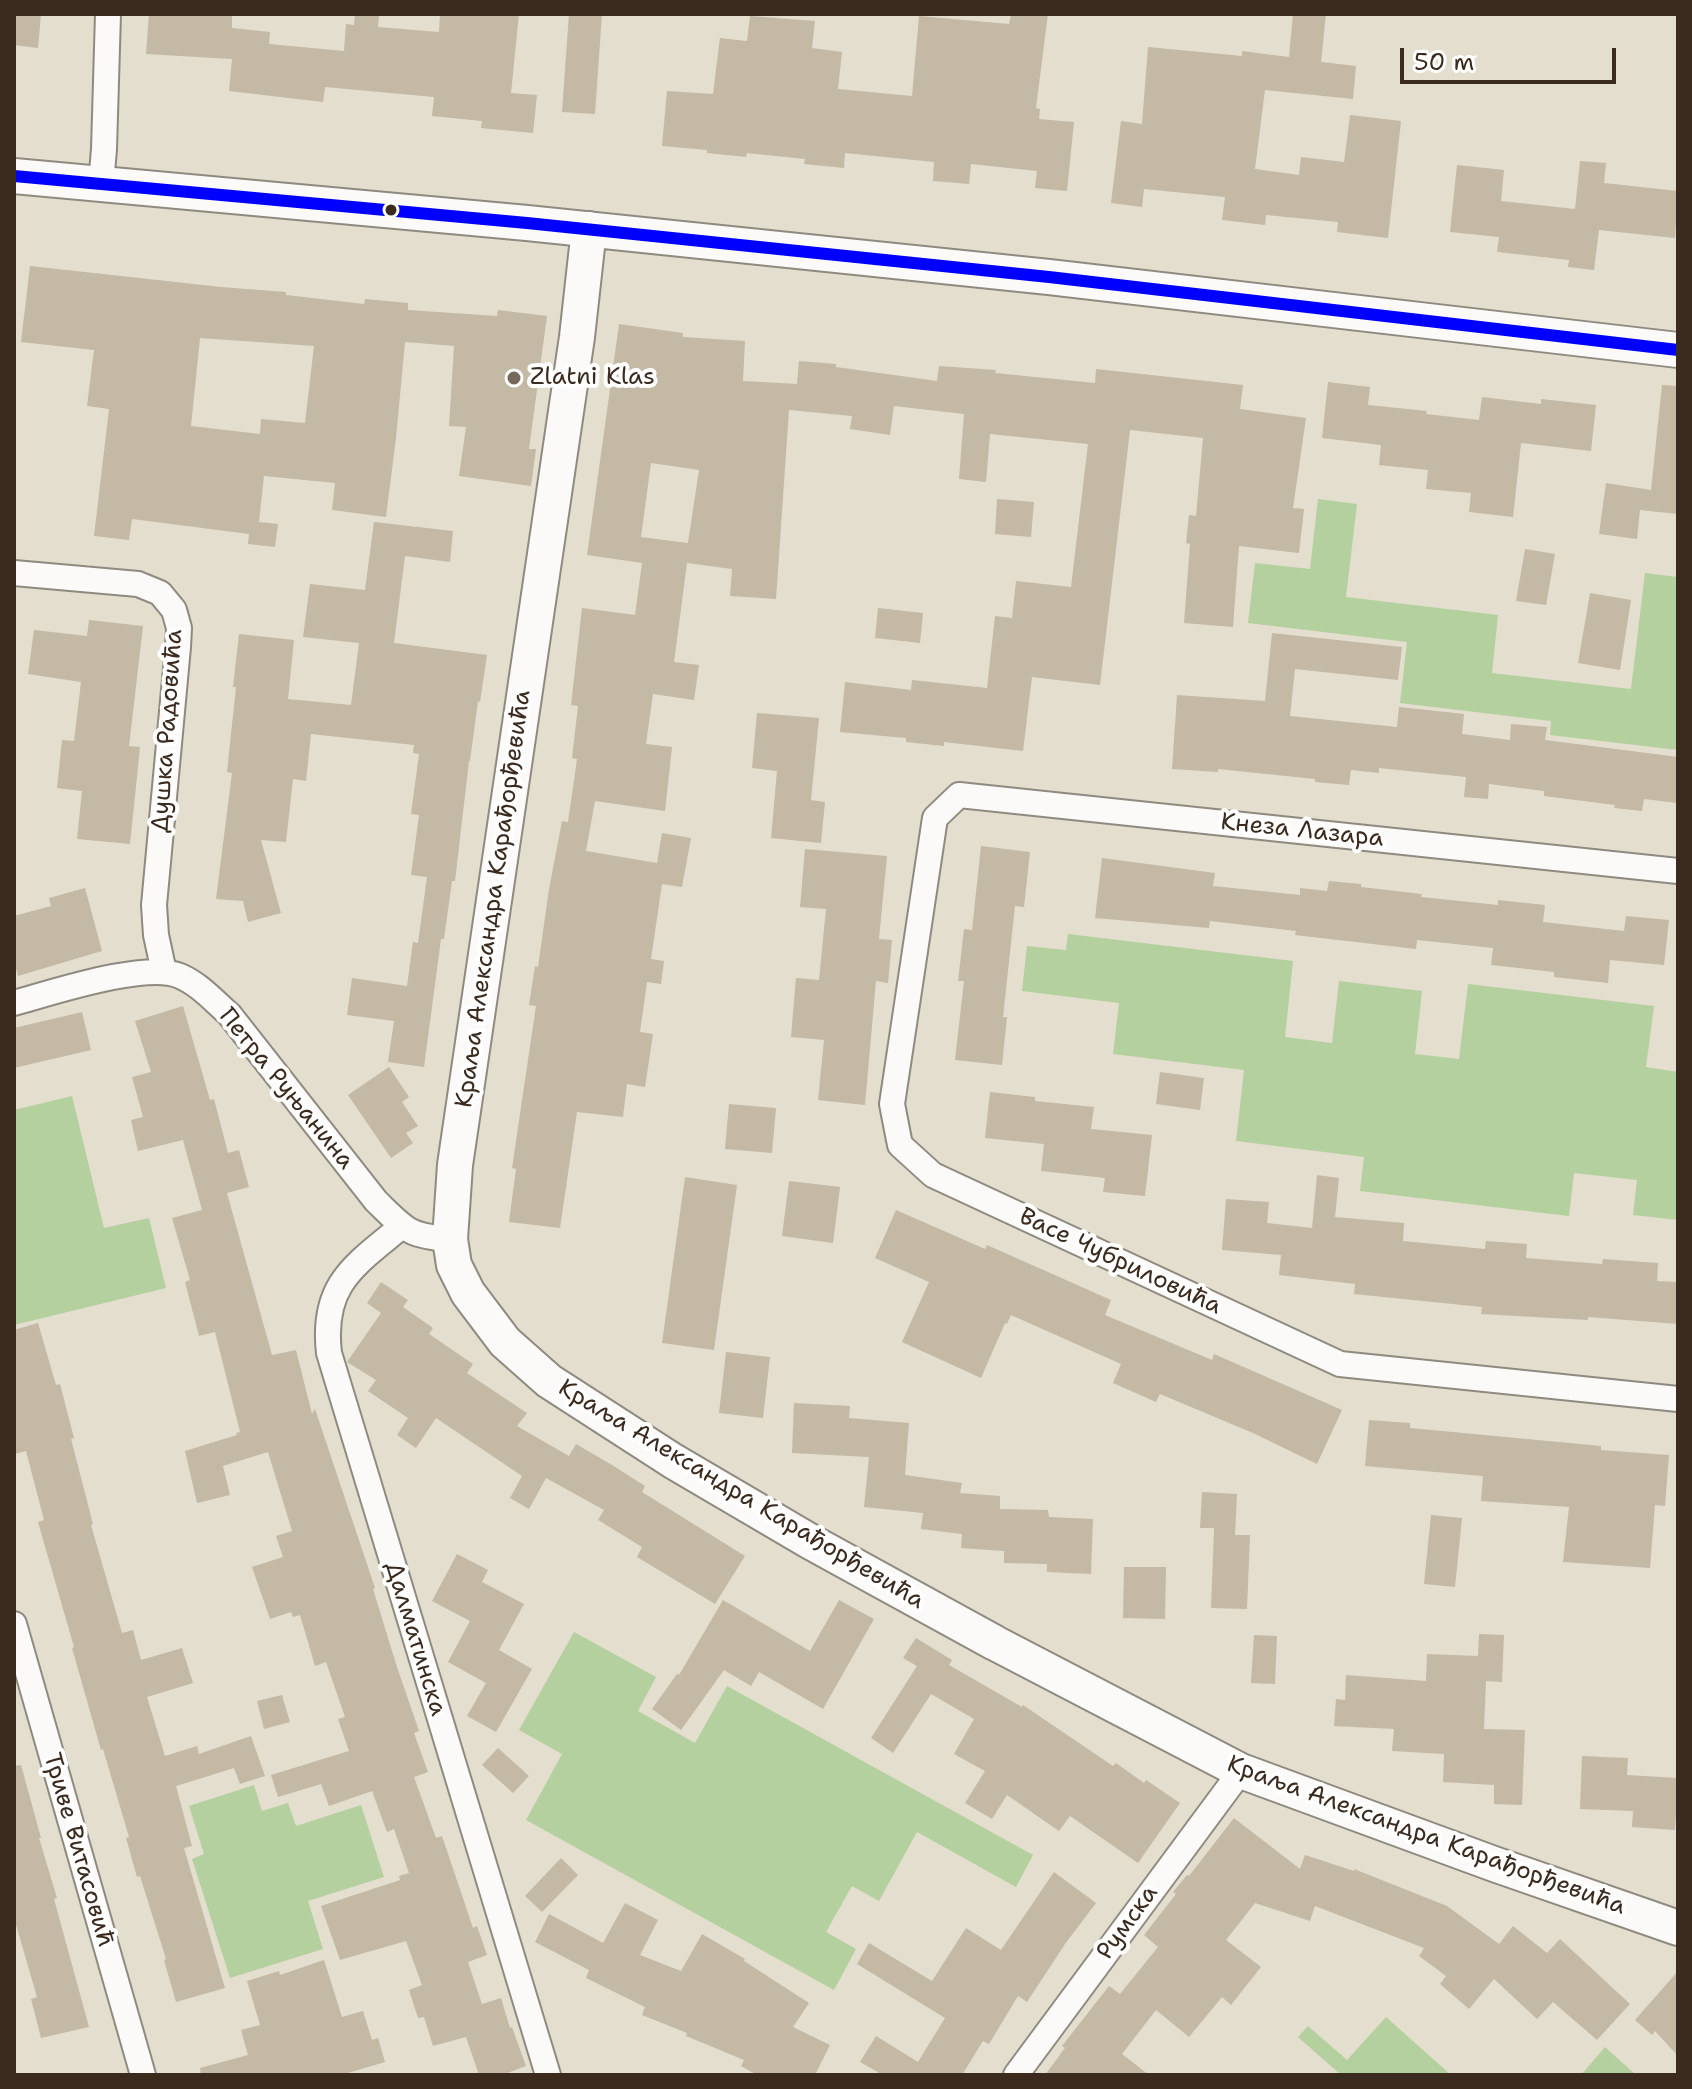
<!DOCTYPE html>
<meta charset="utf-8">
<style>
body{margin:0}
#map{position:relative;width:1692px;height:2089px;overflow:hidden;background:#e3decd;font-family:"Shantell Sans",sans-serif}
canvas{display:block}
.frame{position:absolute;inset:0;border:16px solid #3b2a1e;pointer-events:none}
.scale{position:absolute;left:1400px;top:48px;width:216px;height:36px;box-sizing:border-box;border:4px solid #3b2a1e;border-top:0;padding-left:10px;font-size:24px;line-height:28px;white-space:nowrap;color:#3b2a1e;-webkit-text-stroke:6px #fff;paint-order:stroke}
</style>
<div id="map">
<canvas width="1692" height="2089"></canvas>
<div class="frame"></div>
<div class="scale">50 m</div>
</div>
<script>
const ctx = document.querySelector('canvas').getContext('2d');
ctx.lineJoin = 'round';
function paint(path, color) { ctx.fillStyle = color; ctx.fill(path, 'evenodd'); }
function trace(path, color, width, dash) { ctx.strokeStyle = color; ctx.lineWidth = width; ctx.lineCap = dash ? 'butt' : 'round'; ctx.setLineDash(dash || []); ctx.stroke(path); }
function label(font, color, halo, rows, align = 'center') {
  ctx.font = font + ' "Shantell Sans",sans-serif'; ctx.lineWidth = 8; ctx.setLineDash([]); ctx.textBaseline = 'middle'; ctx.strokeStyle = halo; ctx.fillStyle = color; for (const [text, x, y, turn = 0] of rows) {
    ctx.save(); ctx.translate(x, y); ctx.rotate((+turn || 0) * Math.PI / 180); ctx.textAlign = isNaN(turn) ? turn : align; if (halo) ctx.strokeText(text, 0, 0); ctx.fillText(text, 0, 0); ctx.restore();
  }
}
const green = new Path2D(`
 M1318,499l39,5 -11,93 152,18 -6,58 139,16 14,-116 33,4v173l-128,-15 1,-14 -151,-18 7,-61 -159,-19 7,-60 55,6z
 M1068,934l225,27 -8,76 47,6 7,-62 83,10 -7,63 44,5 9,-75 186,22 -8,61 32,5v148l-45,-5 4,-35 -63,-7 -5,43 -209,-25 4,-34 -128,-16 8,-71 -131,-16 6,-51 -97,-12 5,-45 39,4z
 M72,1096l32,132 45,-10 17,70 -152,37v-215z
 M574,1632l82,45 -18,34 57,32 32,-57 306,169 -17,32 -99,-55 -38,69 -27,-15 -26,46 30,17 -22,41 -308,-170 36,-66 -43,-24z
 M254,1785l8,26 26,-8 8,23 65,-21 23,72 -76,24 15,48 -93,29 -38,-119 12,-5 -15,-48z
 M1386,2017l65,58h-110l-43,-38 10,-11 39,34z
 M1605,2047l31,28h-55z`);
const building = new Path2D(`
 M14,14h27l-3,34 -24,-3z
 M149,14h83v14l38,4 -1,12 75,7 2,-27 8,1 1,-11h24l-1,13 61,5 1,-18h79l-8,79 26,2 -4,38 -52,-5 1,-7 -50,-5 2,-19 -109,-10 -2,15 -94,-11 3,-32 -86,-5z
 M569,14h33l-7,100 -33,-2z
 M1011,14h37l-12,94 4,1 -1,10 35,3 -7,69 -32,-3 2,-17 -66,-7 -2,20 -36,-3 1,-19 -89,-9 -1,15 -40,-4 1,-5 -58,-6 -1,4 -39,-4v-3l-45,-4 5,-55 46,3 7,-56 27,3 3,-25 65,5 -3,27 30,4 -4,37 74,7 7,-80 90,8z
 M1293,14h33l-5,48 35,4 -3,33 -88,-9 -10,79 44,6 2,-18 43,5 6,-47 51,6 -13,117 -51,-6 1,-10 -72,-7 -1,10 -43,-5 3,-23 -81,-8 -2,18 -31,-4 10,-82 21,3 6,-77 94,9v-5l47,6z
 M1580,161l26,2 -2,20 74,8 -3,47 -76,-8 -5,40 -26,-3 1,-7 -72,-8 2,-15 -49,-5 7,-67 47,5 -3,31 74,8z
 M30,266l191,21 65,5v3l78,9 1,-5 43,4v7l89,6 1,-6 49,6 -18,133h7l-5,37 -72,-10 7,-49 -17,-1 5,-80 -49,-4 -9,96 -10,79 -54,-7 3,-27 -71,-7 -5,46 19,2 -3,23 -27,-3 1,-10 -117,-15 -3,21 -35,-4 15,-127 -22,-3 7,-56 -73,-8zM200,338l114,8 -9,77 -44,-4 -1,15 -69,-8z
 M619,324l64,9v4l62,4 -2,40 54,3 2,-23 37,3v3l101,14 2,-15 57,4 -1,3 100,10 1,-14 147,16 -3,24 66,9 -13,90 11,1 -5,44 -60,-7 -6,81 -49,-4 6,-79 -4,-1 3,-28 7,1 7,-78 -73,-8 -30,255 -68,-8 -9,74 -79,-9v4l-38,-4v-4l-66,-6 5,-50 66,8 1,-10 75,8 8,-72 17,2 4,-37 55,6 17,-143 -98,-10 -4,48 -27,-3 5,-65 -70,-8 -4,29 -40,-6 2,-13 -63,-6 -13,189 -46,-3 2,-27 -45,-6 -13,99 25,3 -5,35 -41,-6 -7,50 26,3 -7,64 -70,-10 -9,50 71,12 5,-30 29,5 -9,49 -20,-3 -11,75 13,2 -3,23 -14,-2 -7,50 13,2 -8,53 -18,-3 -4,33 -46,-5 -17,116 -51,-6 7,-53 -4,-1 24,-162 -7,-1 6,-39 3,1 11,-78 13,-68 6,1 9,-63 -5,-1 6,-52 -7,-1 11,-97 53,7 7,-52 -55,-8zM651,463l48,7 -11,73 -47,-6z
 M1328,382l42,5 -2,18 59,6 -1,3 53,6 3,-23 59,7v-5l55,6 -5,46 -70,-8 -8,74 -44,-5 2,-19 -45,-4 2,-19 -49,-5 2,-20 -59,-7z
 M1662,385l16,1v128l-38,-4 -3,29 -38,-5 7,-51 45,7z
 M997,499l37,3 -3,35 -36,-3z
 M374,522l79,9 -3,31 -45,-6 -11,87 93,12 -7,47 -2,-1 -8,60h-1l-14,120h-3l-8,58h-3l-17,128 -36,-5 6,-41 -47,-6 5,-37 55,8 6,-44 5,1 9,-66 -16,-2 8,-60 -8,-1 8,-60 -6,-1 1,-8 -103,-11 -5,47 -13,-2 -7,63 -25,-2 20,73 -33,9 -5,-21 -27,-2 16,-126 -5,-1 9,-85h-3l6,-53 55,6 -6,59 63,6 8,-62 -56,-6 7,-53 55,6z
 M1525,549l30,5 -9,51 -30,-4z
 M1590,593l41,7 -11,70 -42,-7z
 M878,608l45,5 -3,30 -45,-5z
 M89,620l54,6 -14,120 11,1 -10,97 -53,-5 5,-48 -25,-3 5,-48 12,1 7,-59 -53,-8 6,-44 53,6z
 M1272,633l130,14 -4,33 -103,-11 -5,47 107,11 2,-20 65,7 -2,20 48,6 1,-16 36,3 -2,13 133,17v46l-34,-4 -2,12 -28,-3 1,-3 -71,-9v-5l-55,-7 -1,15 -24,-2 2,-20 -87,-9v5l-28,-3 -2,15 -34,-3v-3l-97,-10v3l-46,-3 5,-74 88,6z
 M757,713l62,5 -8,82 14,2 -4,41 -50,-5 6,-67 -25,-3z
 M981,846l49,6 -6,55 -9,-1 -12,111h4l-5,48 -47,-5 9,-79h-6l6,-52 8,1z
 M805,849l82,7 -8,83 13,1 -4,43 -12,-2 -11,124 -47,-5 6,-60 -33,-3 5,-59 23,2 7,-71 -26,-2z
 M1102,858l113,15 -2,13 87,9v-7l27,3 2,-10 32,3v3l61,7 -1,3 77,8v-5l47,5 -2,17 81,9 2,-15 43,4 -5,45 -54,-5 -2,23 -54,-6v-5l-63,-7 2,-17 -76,-8 -1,9 -121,-14 1,-4 -86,-10 -1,7 -114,-10z
 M85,888l17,63 -84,25 -4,-15v-45l37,-10 -2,-8z
 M183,1006l27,94 4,-1 14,54 11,-3 10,37 -22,6 45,162 24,-5 16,64 3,-5 60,179 -2,1 23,75 23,67 -5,2 14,39 -14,5 22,61 6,-2 31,92 4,-2 10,29 -19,7 14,42 19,-6 9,30 2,-1 14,39 -24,9h-23l-13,-38 -33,9 -9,-29 -6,1 -9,-28 13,-5 -16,-44 -66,19 -19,-54 79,-26 -1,-4 10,-3 -15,-44 -7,3 -15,-41 -43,15 -8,-22 -43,13 -7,-22 78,-24 -11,-32 7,-2 -19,-55 -11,4 -15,-51 -7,2 -2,-5 -21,7 -18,-52 31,-10 -7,-21 16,-5 -24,-79 -45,14 7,29 -33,8 -12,-52 52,-16 -1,-2 4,-1 -25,-100 -16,4 -14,-54 5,-2 -18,-62 30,-8 -19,-70 -45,11 -7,-31 12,-3 -11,-40 19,-5 -16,-51z
 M82,1012l9,38 -77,18v-40z
 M389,1067l20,30 -7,5 16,24 -12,7 7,10 -22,15 -43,-63z
 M1160,1072l44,6 -4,32 -44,-6z
 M990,1092l45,5v4l59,6 -3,22 61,6 -7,61 -42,-4 2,-14 -64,-7 3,-27 -59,-6z
 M729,1104l47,4 -4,45 -47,-4z
 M1317,1175l22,3 -4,39 69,6 -1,18 82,8 1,-8 41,3 -1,14 76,6 1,-5 55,4 -1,18 21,1v42l-90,-7v3l-107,-6 1,-7 -128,-13 1,-10 -76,-9 2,-20 -59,-5 4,-51 43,3 -2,21 45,5z
 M685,1177l52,8 -23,165 -52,-7z
 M789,1181l51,6 -7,56 -51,-7z
 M896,1210l89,39 2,-4 124,55 -6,15 107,45 2,-6 128,56 -25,54 -64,-31 -93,-39 -4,8 -43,-19 8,-19 -110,-49 -4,9 -2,-1 -24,55 -79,-36 27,-60 -54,-24z
 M381,1282l27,18 -5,7 30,21 -4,6 44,30 -6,9 60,40 -10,13 52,30 7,-12 36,21 33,21 -3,6 103,64 -30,48 -78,-47 5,-10 -44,-27 6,-10 -58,-32 -17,31 -19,-11 12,-22 -86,-58 -20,30 -19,-13 11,-17 -40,-27 8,-11 -29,-18 34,-49 -14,-10z
 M38,1323l18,62 4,-1 14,54 -3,1 22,85 -2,1 31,108 11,-3 8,30 41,-12 11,35 -46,14 18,59 32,-10 2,8 52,-18 14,40 -25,8 -6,-16 -58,18 16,60 -8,2 41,140 -49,14 -12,-42 2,-1 -26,-83 -3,1 -11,-39 3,-1 -26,-88 -2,1 -29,-102 2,-1 -36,-125 6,-2 -18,-69 -12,3v-124z
 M726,1352l44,5 -7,61 -44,-5z
 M794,1403l56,3 -1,12 60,5 -4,52 57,8 -2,10 40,3v13l48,1 1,7 44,2 -2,55 -44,-2v-8l-43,-1v-12l-43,-3 1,-14 -41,-5 2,-16 -59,-6 5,-50 -77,-4z
 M1369,1420l41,3v5l191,18v4l68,5 -4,51 -10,-1 -5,63 -87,-6 6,-55 -88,-6 2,-25 -118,-10z
 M1202,1492l35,2 -2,41h15l-3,74 -36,-1 3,-80h-14z
 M1431,1515l31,3 -7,69 -31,-3z
 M457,1554l31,16 -6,12 42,22 -25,46 33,19 -36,63 -29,-16 19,-33 -38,-21 22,-41 -38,-20z
 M1124,1567h42l-1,52 -42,-1z
 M723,1600l87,51 29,-51 35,19 -51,90 -64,-37 -8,14 -27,-16 -43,60 -29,-21 25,-35 2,1z
 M1479,1634l25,1 -2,47 -16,-1 -2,48 41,1 -3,75 -28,-1v-19l-51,-3 1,-28 -52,-3 2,-22 -60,-3 2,-27 9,1 1,-25 80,6 1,-27 51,2z
 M1254,1635l23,1 -2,48 -24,-1z
 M916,1638l36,22 -3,5 73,42 1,-2 90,61 3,-3 28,20 2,-3 34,23 -42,60 -68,-47 -11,15 -52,-36 -15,24 -27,-16 20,-32 -31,-17 20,-35 -43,-25 -38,59 -22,-15 46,-72 -14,-8z
 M282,1695l8,27 -26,7 -7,-28z
 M498,1748l31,28 -16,17 -31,-28z
 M1582,1756l46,2 -1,17 51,3 -3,52 -43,-3 1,-16 -53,-2z
 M21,1765l20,73h-2l18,60 -3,1 35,128 -48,11 -10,-39 6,-2 -23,-79v-152z
 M1234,1818l66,51 5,-14 49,16v-2l93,37 52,38 14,-18 34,27 13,-14 70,65 -33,36 -44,-38 -16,17 -43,-40 -25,30 -29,-25 6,-8 -27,-20 5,-8 -109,-42 -5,15 -55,-18 -29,37 35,27 -30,38 -9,-8 -33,40 -33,-27 -34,44 27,21h-104l20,-27 -3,-2 47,-60 11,8 38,-47 -14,-12 32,-41 -3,-2 14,-17 2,1z
 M561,1858l17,17 -36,37 -17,-16z
 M1054,1872l42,31 -31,41 -38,58 -9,-6 -29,48 -6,-3 -21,34h-79l-23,-13 16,-26 42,26 27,-44 -88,-54 12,-21 63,38 34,-53 35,22z
 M625,1903l33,17 -18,35 41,16 21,-37 43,25 -1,2 65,42 -16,24 37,18 -15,30h-58l-16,-9 3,-6 -58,-24 1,-3 -45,-18 3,-8 -59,-29 3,-8 -54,-28 14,-28 54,29z
 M324,1960l18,57 21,-6 9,29 6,-2 7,24 -44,13h-140l-1,-7 48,-13 -7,-25 19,-5 -13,-44 32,-10 1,4z
 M1678,1971v85l-23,-25 -3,4 -17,-15z`);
const street = new Path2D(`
 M101,184l3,-35 4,-135
 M14,573l124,11 22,9 14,17 5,18 -1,19 -24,258 2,30 8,37
 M1678,871l-719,-76 -24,23 -43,286 8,41 33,30 407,189 338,35
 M14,1003c37,-10 132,-42 166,-27 19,8 34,25 49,38l147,187c30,29 32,35 74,38
 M402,1226c-47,39 -81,58 -73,127l219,722
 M14,1624l129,451
 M1016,2075l225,-304`);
const secondary = new Path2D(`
 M14,176l513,47 522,54 629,73
 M589,229l-12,108 -122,828 -5,74 4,26 14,28 37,49 44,39 124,80 138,81 184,101 246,128 253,93 184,64`);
const bus1 = new Path2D(`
 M14,176l513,47 522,54 629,73`);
const markers = [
 [391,210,7,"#3b2a1e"],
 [514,378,8,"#76695b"]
];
const poiNames = [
 ["Zlatni Klas",530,378]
];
const streetNames = [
 ["Душка Радовића",168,731,-86],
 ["Кнеза Лазара",1302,831,6],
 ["Краља Александра Карађорђевића",494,899,-82],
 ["Петра Руњанина",286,1089,51],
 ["Васе Чубриловића",1120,1262,25],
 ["Краља Александра Карађорђевића",741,1495,31],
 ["Далматинска",415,1639,73],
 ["Краља Александра Карађорђевића",1426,1836,20],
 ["Триве Витасовић",78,1850,74],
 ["Румска",1128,1923,-54]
];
paint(green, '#b4d09e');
paint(building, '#c3b9a5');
trace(street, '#8f8a80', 28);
trace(secondary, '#8f8a80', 38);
trace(street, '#fbfaf8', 24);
trace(secondary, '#fbfaf8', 34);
trace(bus1, '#00f', 12);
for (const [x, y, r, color] of markers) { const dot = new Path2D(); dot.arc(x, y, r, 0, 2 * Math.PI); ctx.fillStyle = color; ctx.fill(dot); trace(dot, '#fff', 3); }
label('24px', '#3b2a1e', '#fff', poiNames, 'left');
label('24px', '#3b2a1e', '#fff', streetNames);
</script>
